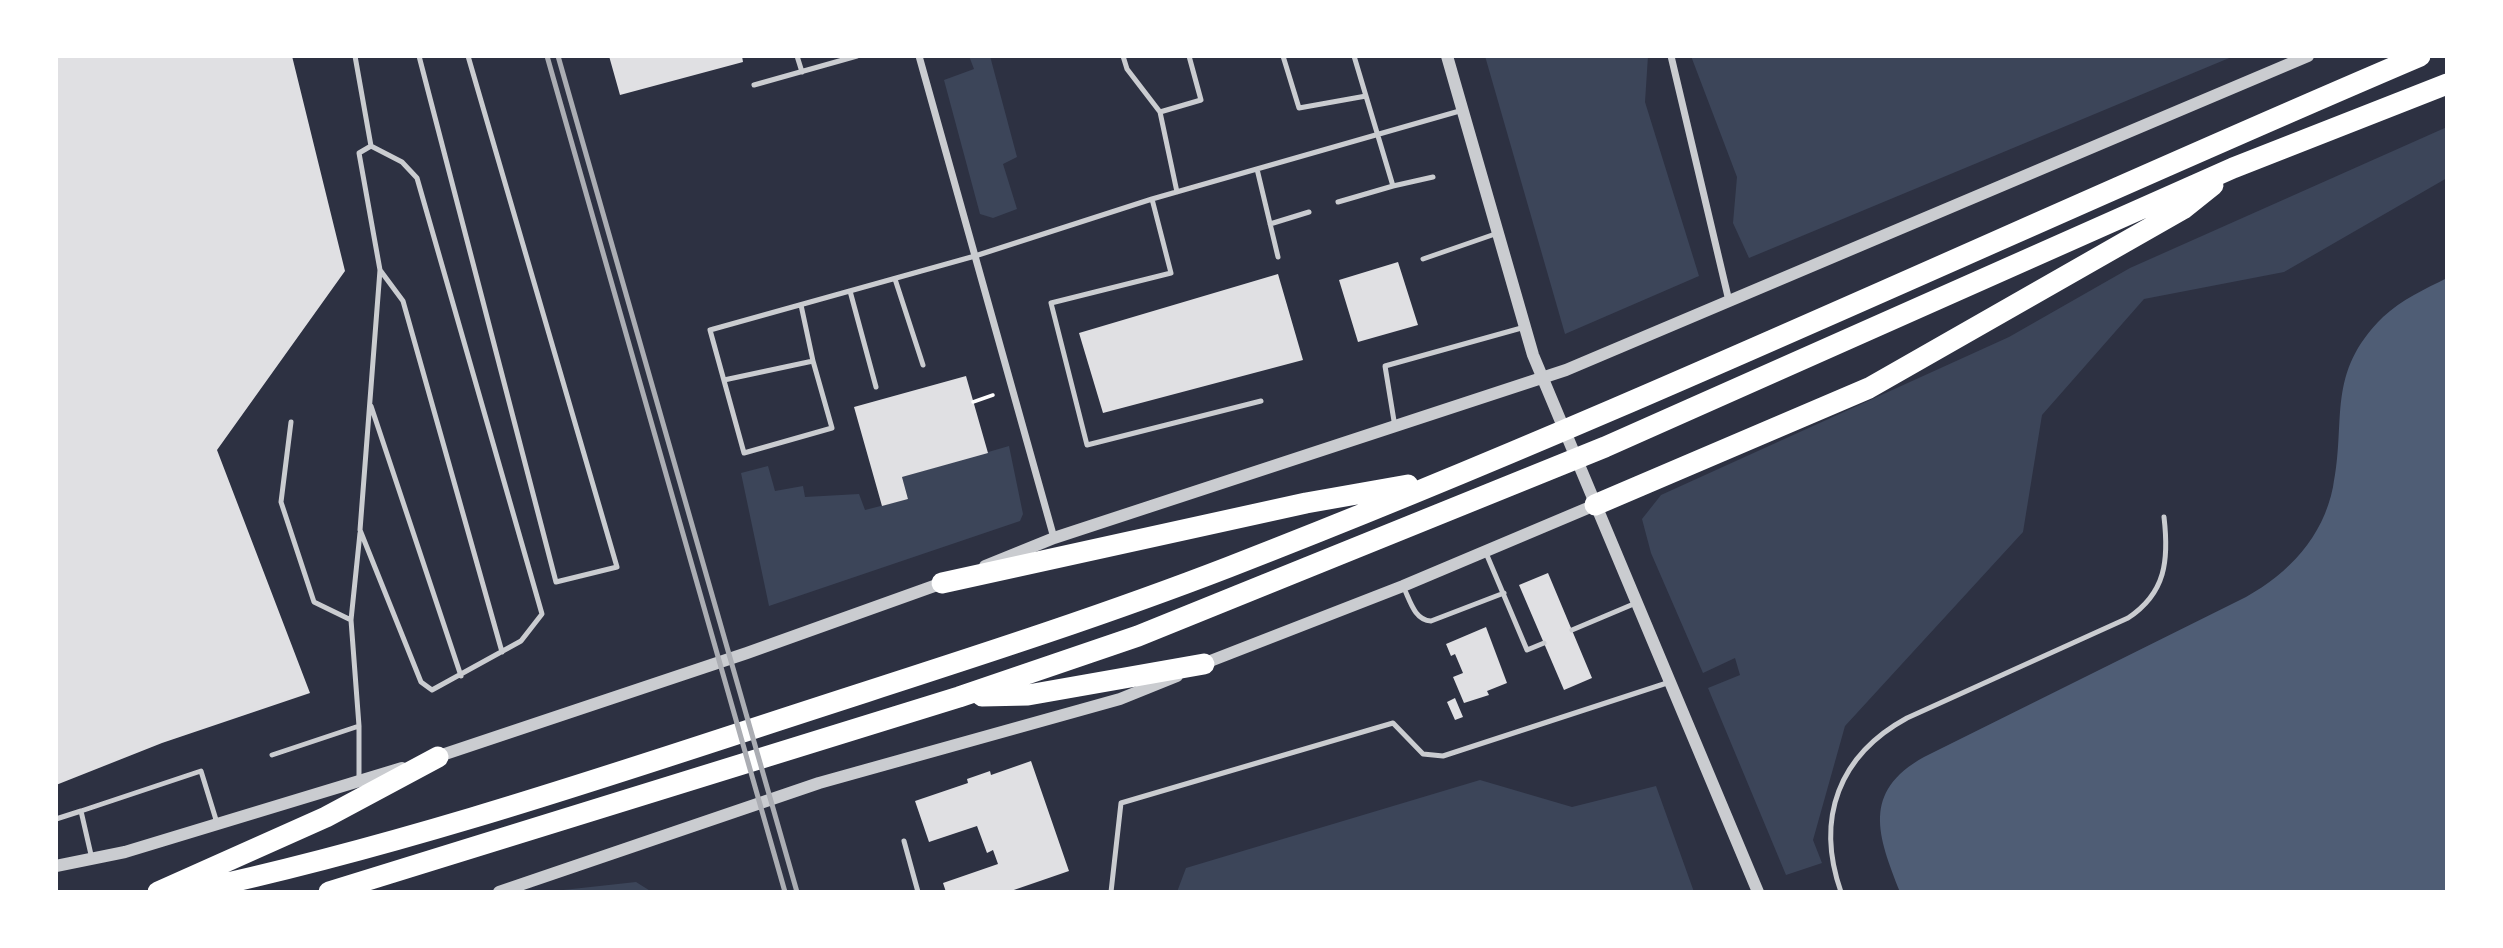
<!DOCTYPE html>
<style>
body{margin:0}
#map{position:relative;width:2503px;height:948px;overflow:hidden;background:#2d3142;font-family:Overpass,sans-serif}
canvas{display:block}
.frame{position:absolute;inset:0;border:58px solid #fff;pointer-events:none}
</style>
<div id="map">
<canvas width="2503" height="948"></canvas>
<div class="frame"></div>
</div>
<script>
const ctx = document.querySelector('canvas').getContext('2d');
ctx.lineJoin = 'round';
function paint(path, color) { ctx.fillStyle = color; ctx.fill(path, 'evenodd'); }
function trace(path, color, width, dash) { ctx.strokeStyle = color; ctx.lineWidth = width; ctx.lineCap = dash ? 'butt' : 'round'; ctx.setLineDash(dash || []); ctx.stroke(path); }
const green = new Path2D(`
 M969,56h21l27,101 -14,7 14,45 -24,9 -13,-4 -36,-134 30,-11z
 M1485,56h163l-3,46 54,174 -134,58z
 M1691,56h543l-485,202 -16,-35 4,-46z
 M2447,127v51l-163,94 -140,27 -102,116 -19,117 -178,194 -32,114 9,23 -36,12 -78,-187 32,-13 -5,-17 -32,15 -52,-120 -9,-34 19,-24 348,-158 121,-69z
 M1009,446l14,68 -3,7 -251,85 -28,-133 27,-7 7,25 28,-5 2,11 54,-3 6,16 43,-11 -6,-22z
 M1480,780l92,27 84,-21 38,106h-517l9,-24z
 M636,882l16,10h-90l1,-2z`);
const water = new Path2D(`
 M2447,278v614h-547c-22,-56 -39,-100 24,-135l322,-160c43,-24 77,-60 87,-110 14,-67 -8,-113 50,-170 18,-17 42,-28 64,-39z`);
const building = new Path2D(`
 M56,56h236l53,215 -128,179 93,243 -148,50 -106,42z
 M609,56h133l1,6 -123,33z
 M1398,262l20,63 -60,17 -19,-62z
 M1278,274l25,86 -200,53 -24,-80z
 M966,376l22,77 -86,24 6,22 -26,7 -28,-99z
 M1548,573l44,105 -28,12 -45,-105z
 M1486,627l21,56 -20,8 2,4 -25,8 -11,-26 10,-4 -8,-19 -4,2 -5,-12z
 M1455,698l8,19 -8,3 -8,-18z
 M1031,761l38,110 -61,21h-62l-3,-9 55,-19 -5,-14 -6,3 -10,-27 -48,16 -14,-41 53,-18 -1,-4 23,-8 1,4z`);
const path = new Path2D(`
 M973,402l20,-7`);
const service = new Path2D(`
 M355,56l16,90
 M419,56l137,526 61,-15 -149,-511
 M797,56l5,16
 M1123,56l4,13 33,43 17,80
 M1283,56l16,52 67,-12
 M754,85l103,-29
 M1160,112l41,-12 -12,-44
 M371,146l31,16 15,16 125,436 -21,27 -89,49 -11,-8 -61,-152 20,-260 -21,-117z
 M1257,169l21,88
 M1393,186l40,-9
 M1152,199l19,74 -120,30 36,142 174,-44
 M1338,202l55,-16 -39,-130
 M1270,224l39,-12
 M1423,259l75,-26
 M380,270l23,31 99,351
 M895,279l28,86
 M850,291l26,96
 M813,361l19,67 -88,25 -34,-123 265,-74 177,-57 311,-89
 M724,380l89,-19 -12,-56
 M371,406l90,270
 M291,422l-10,80 33,100 37,18
 M1395,427l-10,-61 140,-39
 M1486,553l41,97 17,-7
 M1403,586c7,14 11,34 28,35l73,-28
 M1572,630l64,-27
 M272,755l87,-29
 M359,781v-55l-8,-106 9,-87
 M56,819l25,-8
 M904,841l14,51
 M92,859l-11,-48 120,-40 16,52
 M1111,892l10,-89 272,-80 30,31 20,2 227,-74
 M1841,892c-26,-74 -2,-137 66,-174l221,-100c38,-25 41,-58 36,-101`);
const minor = new Path2D(`
 M919,56l135,482
 M1671,56l58,245`);
const tertiary = new Path2D(`
 M1447,56l86,299 225,537
 M985,566l69,-28 512,-168 742,-314
 M1200,665l203,-79 192,-81
 M433,758l314,-105 201,-72
 M56,866l69,-14 277,-84
 M499,892l320,-109 301,-84 57,-23`);
const motorway = new Path2D(`
 M1595,505l274,-117 314,-179 30,-24
 M942,583l364,-80 102,-18
 M982,696l46,-1 176,-31
 M158,892l168,-75 112,-60
 M187,892c192,-41 379,-102 565,-163 161,-53 319,-101 477,-162 403,-156 794,-342 1191,-511
 M329,892l630,-195 179,-61 467,-189 628,-279 214,-84`);
const rail = new Path2D(`
 M547,56l238,836
 M558,56l239,836`);
paint(green, '#3c4559');
paint(water, '#4f5d75');
paint(building, '#e0e0e3');
trace(path, '#fff', 3.5);
trace(service, '#caccd0', 5);
trace(minor, '#caccd0', 7);
trace(tertiary, '#caccd0', 12);
trace(motorway, '#fff', 21);
trace(rail, '#abadb3', 5);
</script>
